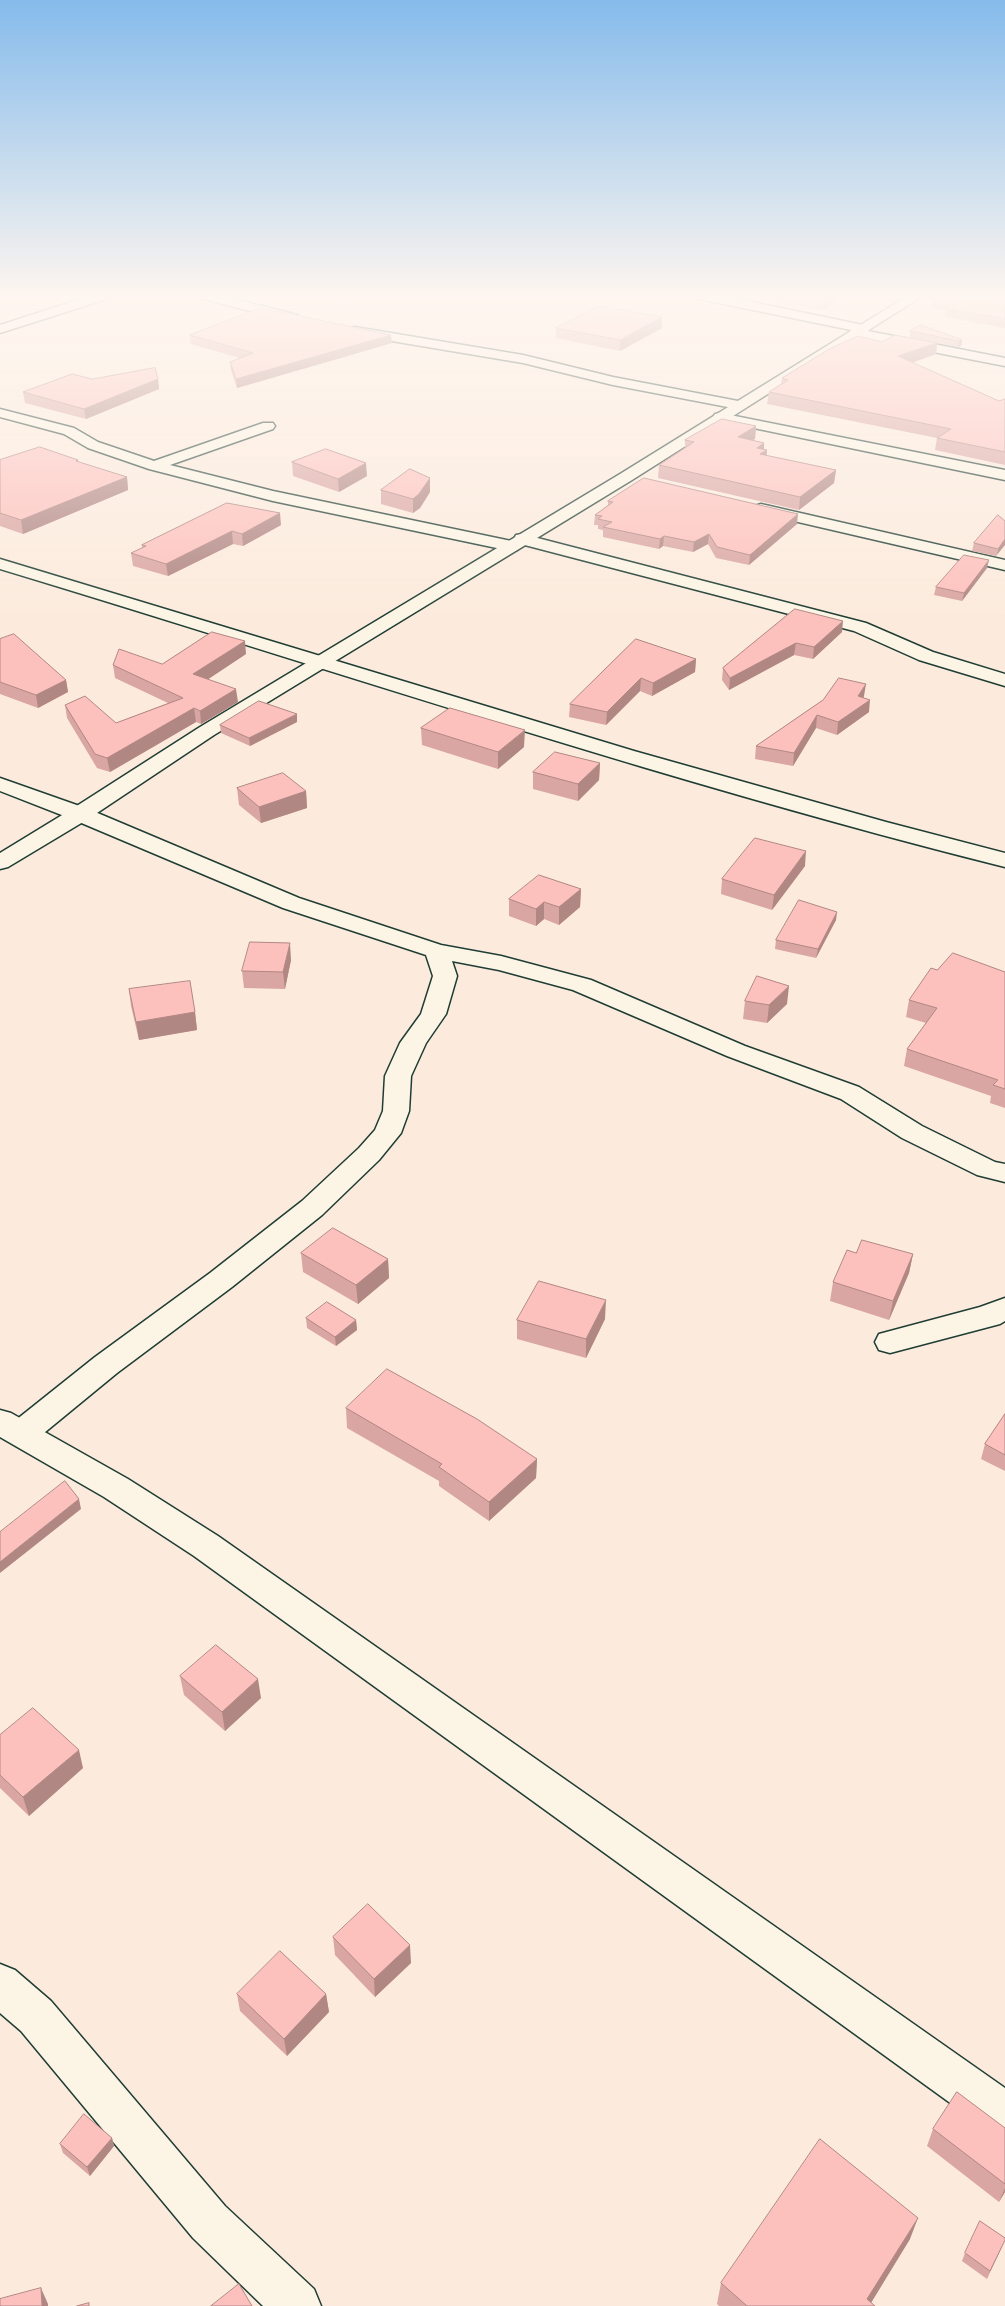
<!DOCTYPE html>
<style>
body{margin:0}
canvas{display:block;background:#fcebdd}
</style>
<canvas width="1005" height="2306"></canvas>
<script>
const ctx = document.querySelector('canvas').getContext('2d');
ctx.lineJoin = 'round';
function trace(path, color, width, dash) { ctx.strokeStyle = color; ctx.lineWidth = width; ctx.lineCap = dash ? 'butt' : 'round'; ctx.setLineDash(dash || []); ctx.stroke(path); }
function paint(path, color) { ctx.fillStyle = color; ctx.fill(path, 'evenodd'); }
const street = new Path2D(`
 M93,295h19l-2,3 -110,35v-8z
 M197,295h21l80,20 1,3 -6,4 -94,-24z
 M693,295h25l145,30 5,1 2,3 -2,2 137,27v8l-149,-29 -5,-1 -2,-3 2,-3 -152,-31z
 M355,327l168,28 90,22 125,24 7,4 -7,4 -125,-24 -90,-22 -173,-29 -2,-3 2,-3z
 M0,409l74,19 24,14 56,19 109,-38h10l2,3 -2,3 -103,36 103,26 243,51 -2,-3 2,-4 6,-1 344,89 67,29 72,22v12l-86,-26 -65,-29 -337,-88 2,3 -2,4 -6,1 -238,-50 -124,-32 -61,-21 -24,-14 -64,-17z
 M720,413l285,57v10l-290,-60 -2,-3 2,-3z
 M761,504l244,56v10l-250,-58 -2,-3 2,-3z
 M0,559l634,192 252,71 119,31v14c-339,-85 -671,-197 -1005,-298z
 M0,778l88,31 211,89 142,47 60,11 90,24 154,66 114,41 63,39 73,36 10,2v18l-28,-7 -75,-37 -61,-39 -114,-43 -154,-66 -74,-20 -47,-9 5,15 -11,38 -20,29 -15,33 -2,35 -8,22 -22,27 -57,55 -90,72 -115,86 -84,69 -11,3 -11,-3 -5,-9 5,-9 84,-67 115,-84 92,-72 57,-53 16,-18 8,-19 2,-35 15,-33 21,-29 12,-38 -7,-21 -143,-47 -211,-89 -72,-28z
 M1005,1298v23l-5,3 -110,29 -11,-3 -4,-8 4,-8 101,-27z
 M0,1964l15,6 36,31 174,205 89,83 7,17h-58l-70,-68 -172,-207 -21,-18z`);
const secondary = new Path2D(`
 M909,295h15l-292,185 -418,255 -126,84 -80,48 -8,2v-16l72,-44 128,-82 420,-253z
 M0,1410l11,3 117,66 90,57 787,552v49l-16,-6 -795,-575 -90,-59 -104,-60z`);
const wall = new Path2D(`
 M319,295h56l-17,6z
 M768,295h76l-20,15 -46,-7 1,-6z
 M1005,295v33l-60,-11 1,-7 -14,-3 1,-8z
 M662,317v11l-42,23 -64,-13v-10z
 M910,331l52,9 -1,6 -3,1 -48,-10z
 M190,335l202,8 -155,45 -6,-18 -1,-8 10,-4 -49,-14z
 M882,342l55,1 -1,11 -24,9 87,38 6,-2v66l-70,-15 2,-12 -170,-34 2,-12 12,-8 1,-6z
 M158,379l1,10 -73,30 -61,-16 -2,-11z
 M756,426l-1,13 -3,1 12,3v6l2,7 70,14 -2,13 -35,27 -141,-32 1,-13 26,-17v-8z
 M0,460h78v2l49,15 1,13 -105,44 -23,-8z
 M292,462l75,14 -28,16 -46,-16z
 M381,490l49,2 -10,16 -7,5 -32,-9z
 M608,501l189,23 -48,41 -33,-7 -8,-14 -15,8 -30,-6 -4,3 -56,-12v-7l-5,-1v-4h-4l1,-10 13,-10z
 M227,503l54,22 -38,21 -10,-2 -65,32 -35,-10 -2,-13 11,-5v-3z
 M1005,521l-9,35 -24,-5 2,-8z
 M987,568l-25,33 -28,-6 2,-8z
 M795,609l47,23 -29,27 -19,-4 -65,35 -7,-10 1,-12z
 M0,639l66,41 2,12 -30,16 -38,-14z
 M636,639l60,20 -1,13 -43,24 -12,-5 -34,34 -37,-8 1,-13z
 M246,654l-38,25 30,23 -37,22 -5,-2 -86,50 -13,-4 -30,-50 -2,-13 51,18 52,-20 -53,-25 -2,-13 49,-1z
 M864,696v2l5,14 -32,23 -21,-7 -23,38 -38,-7 1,-13 67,-46z
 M297,714v8l-47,24 -29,-13 -1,-8z
 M421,728l103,19 -26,22 -76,-24z
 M600,763l-1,17 -21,21 -45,-12v-17z
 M237,788l69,3 1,17 -46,15 -22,-18z
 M805,866l-33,44 -51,-16 1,-15z
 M581,889l-1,18 -21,18 -15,-6 -8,7 -27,-10v-17z
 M836,920l-20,38 -41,-9 1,-9z
 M291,960l-6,29 -41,-1 -2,-17z
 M937,970l68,2v136l-15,-5 1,-7 -87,-30 3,-17 19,-26 -20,-6 3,-17z
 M129,989l66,23 2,18 -58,10 -8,-34z
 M745,1001l42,3 -20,19 -24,-4z
 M301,1253l87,6 1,19 -31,26 -55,-32z
 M856,1253l57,1 -4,19 -20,47 -59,-19 3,-19z
 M306,1318l50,2 1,10 -21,16 -29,-18z
 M605,1319l-19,39 -69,-19v-19z
 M346,1408l191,51 -1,19 -47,43 -50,-35v-5l-92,-53z
 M1005,1414v57l-24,-12 4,-15z
 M180,1676l81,22 -36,33 -41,-36z
 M0,1735l83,33 -54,48 -29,-28z
 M333,1937l78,26 -36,34 -40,-42z
 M237,1994h89l3,18 -42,44 -47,-45z
 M1005,2128v64l-6,10 -72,-56 6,-17z
 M112,2138l2,8 -24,30 -27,-23 -3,-9z
 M910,2239l-39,64 4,3h-156l-2,-2 4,-21z
 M1002,2247l-15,32 -25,-18 3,-8z`);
const shadedWall = new Path2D(`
 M358,295h17l-17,6z
 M836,295h8l-20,15v-6z
 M662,317v11l-42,23v-11z
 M391,335l1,8 -155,45 -1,-9z
 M962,340l-1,6 -3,1 1,-6z
 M937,343l-1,11 -40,14 2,-12z
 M158,379l1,10 -73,30 -2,-10z
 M756,426l-1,13 -18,11 1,-13z
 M764,443v9l3,-2 -1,13 -9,-15z
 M366,463l1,13 -28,16 -1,-13z
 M836,470l-2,13 -35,27 1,-13z
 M127,477l1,13 -105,44 -2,-14z
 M430,478v14l-10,16 -7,5v-14z
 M280,513l1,12 -38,21 -1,-12z
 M798,514l-1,10 -48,41 1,-10z
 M232,531l1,13 -65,32 -2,-12z
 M709,534l-1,10 -15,8 1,-10z
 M664,536l-1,10 -4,3 1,-10z
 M1005,539v6l-9,11 2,-7z
 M989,560l-2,8 -25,33 2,-8z
 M843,621l-1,11 -29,27 1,-12z
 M245,641l1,13 -51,34 -2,-14z
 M796,643l-2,12 -65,35 1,-12z
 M696,659l-1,13 -43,24 1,-13z
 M641,678l-1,13 -34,34 1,-13z
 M66,680l2,12 -30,16 -2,-13z
 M866,684l-2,12 -8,12 2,-12z
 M236,689l2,13 -37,22 -1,-13z
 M870,700l-1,12 -32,23 1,-13z
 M194,708l2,14 -86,50 -3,-14z
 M297,714v8l-47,24 -1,-8z
 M817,715l-1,13 -23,38 1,-13z
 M525,730l-1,17 -26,22v-17z
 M600,763l-1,17 -21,21v-17z
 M306,791l1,17 -46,15 -2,-16z
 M806,851l-1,15 -33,44 2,-15z
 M581,889l-1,18 -21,18v-18z
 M544,902v17l-8,7v-17z
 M837,912l-1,8 -20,38 2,-9z
 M290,943l1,17 -6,29 -2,-17z
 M789,986l-2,18 -20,19 2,-18z
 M195,1012l2,18 -58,10 -3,-18z
 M913,1254l-4,19 -20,47 4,-19z
 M388,1259l1,19 -31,26 -2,-19z
 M606,1300l-1,19 -19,39v-19z
 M356,1320l1,10 -21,16 -1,-9z
 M537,1459l-1,19 -47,43v-19z
 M79,1499l2,10 -81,64v-11z
 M258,1679l3,19 -36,33 -3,-19z
 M79,1750l4,18 -54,48 -6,-19z
 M410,1945l1,18 -36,34 -1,-18z
 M326,1994l3,18 -42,44 -3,-17z
 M112,2138l2,8 -24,30 -3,-9z
 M1005,2188v4l-6,10z
 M918,2218l-8,21 -41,67 -2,-7z
 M41,2288l7,16v2h-6z`);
const building = new Path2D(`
 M782,295h54l-12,9 -45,-7z
 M940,295h65v24l-59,-10 10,-5 -23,-5z
 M599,306l63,11 -42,23 -64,-12z
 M261,308l130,27 -155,44 -6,-17 23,-9 -63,-18z
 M921,325l41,15 -3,1 -49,-10z
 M895,335l42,8 -39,13 101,45 6,-2v53l-68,-14 14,-9 -182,-37 19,-12 -6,-2 49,-30 27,-12 24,6z
 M155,368l3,11 -74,30 -61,-17 49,-18 20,5z
 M722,419l34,7 -18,11 26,6 -7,5 10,2 -7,4 76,16 -36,27 -141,-32 35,-23 -9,-2z
 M40,447l38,13 -2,1 51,16 -106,43 -21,-7v-53z
 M326,449l40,14 -28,16 -46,-17z
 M410,469l20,9 -11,16 -6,5 -32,-9z
 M644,478l154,36 -48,41 -33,-8 -8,-13 -15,8 -30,-6 -4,3 -57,-12 9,-5 -14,-3 4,-3 -7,-1 18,-13 -5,-1z
 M227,503l53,10 -38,21 -10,-3 -66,33 -35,-11 15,-7 -4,-1z
 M998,515l7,6v18l-7,10 -24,-6z
 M964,555l25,5 -25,33 -28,-6z
 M795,609l48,12 -29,26 -18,-4 -66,35 -7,-10z
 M212,632l33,9 -52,33 43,15 -36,22 -6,-3 -87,50 -12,-4 -30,-49 20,-9 31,27 67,-25 -70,-33 6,-16 43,15z
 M14,634l52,46 -30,15 -36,-13v-43z
 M636,639l60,20 -43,24 -12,-5 -34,34 -37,-8z
 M839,678l27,6 -8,12 12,4 -32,22 -21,-7 -23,38 -38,-7 67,-46z
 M259,701l38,13 -48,24 -29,-13z
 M450,708l75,22 -27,22 -77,-24z
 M555,752l45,11 -22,21 -45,-12z
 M283,773l23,18 -47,16 -22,-19z
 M755,838l51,13 -32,44 -52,-16z
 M539,875l42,14 -22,18 -15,-5 -8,7 -27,-10z
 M799,900l38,12 -19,37 -42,-9z
 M250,942l40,1 -7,29 -41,-1z
 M953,953l52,19v117l-12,-4 5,-5 -91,-31 30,-41 -28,-8 22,-32 6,2z
 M757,976l32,10 -20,19 -24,-4z
 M190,981l5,31 -59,10 -7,-33z
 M333,1228l55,31 -32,26 -55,-32z
 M862,1240l51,14 -20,47 -60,-19 14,-32 9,3z
 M539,1281l67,19 -20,39 -69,-19z
 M327,1302l29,18 -21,17 -29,-19z
 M387,1369l90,50 60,40 -48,43 -50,-35 3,-3 -96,-56z
 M1005,1414v41l-20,-11z
 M65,1481l14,18 -79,63v-30z
 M216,1645l42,34 -36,33 -42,-36z
 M33,1708l46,42 -56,47 -23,-22v-40z
 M368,1904l42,41 -36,34 -41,-42z
 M280,1951l46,43 -42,45 -47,-45z
 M957,2092l48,36v56l-72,-55z
 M84,2114l28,24 -25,29 -27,-23z
 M820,2139l98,79 -51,81 8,7h-128l-26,-23z
 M980,2221l25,17v2l-15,31 -25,-18z
 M239,2284l13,22h-41z
 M41,2288l1,18h-42v-7z
 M89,2303v3h-12z`);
trace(street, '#1f3d34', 3);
trace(secondary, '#1f3d34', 3);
paint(street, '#fcf5e5');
paint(secondary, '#fcf5e5');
paint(wall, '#daa6a3');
paint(shadedWall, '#b18784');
paint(building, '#fdc1bd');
trace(building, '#b18784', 1);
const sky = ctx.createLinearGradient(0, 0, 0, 618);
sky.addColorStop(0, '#85bbeb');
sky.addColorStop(0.48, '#fef6f0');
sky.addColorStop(1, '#fef6f000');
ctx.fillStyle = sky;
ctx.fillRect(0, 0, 1005, 618);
</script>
